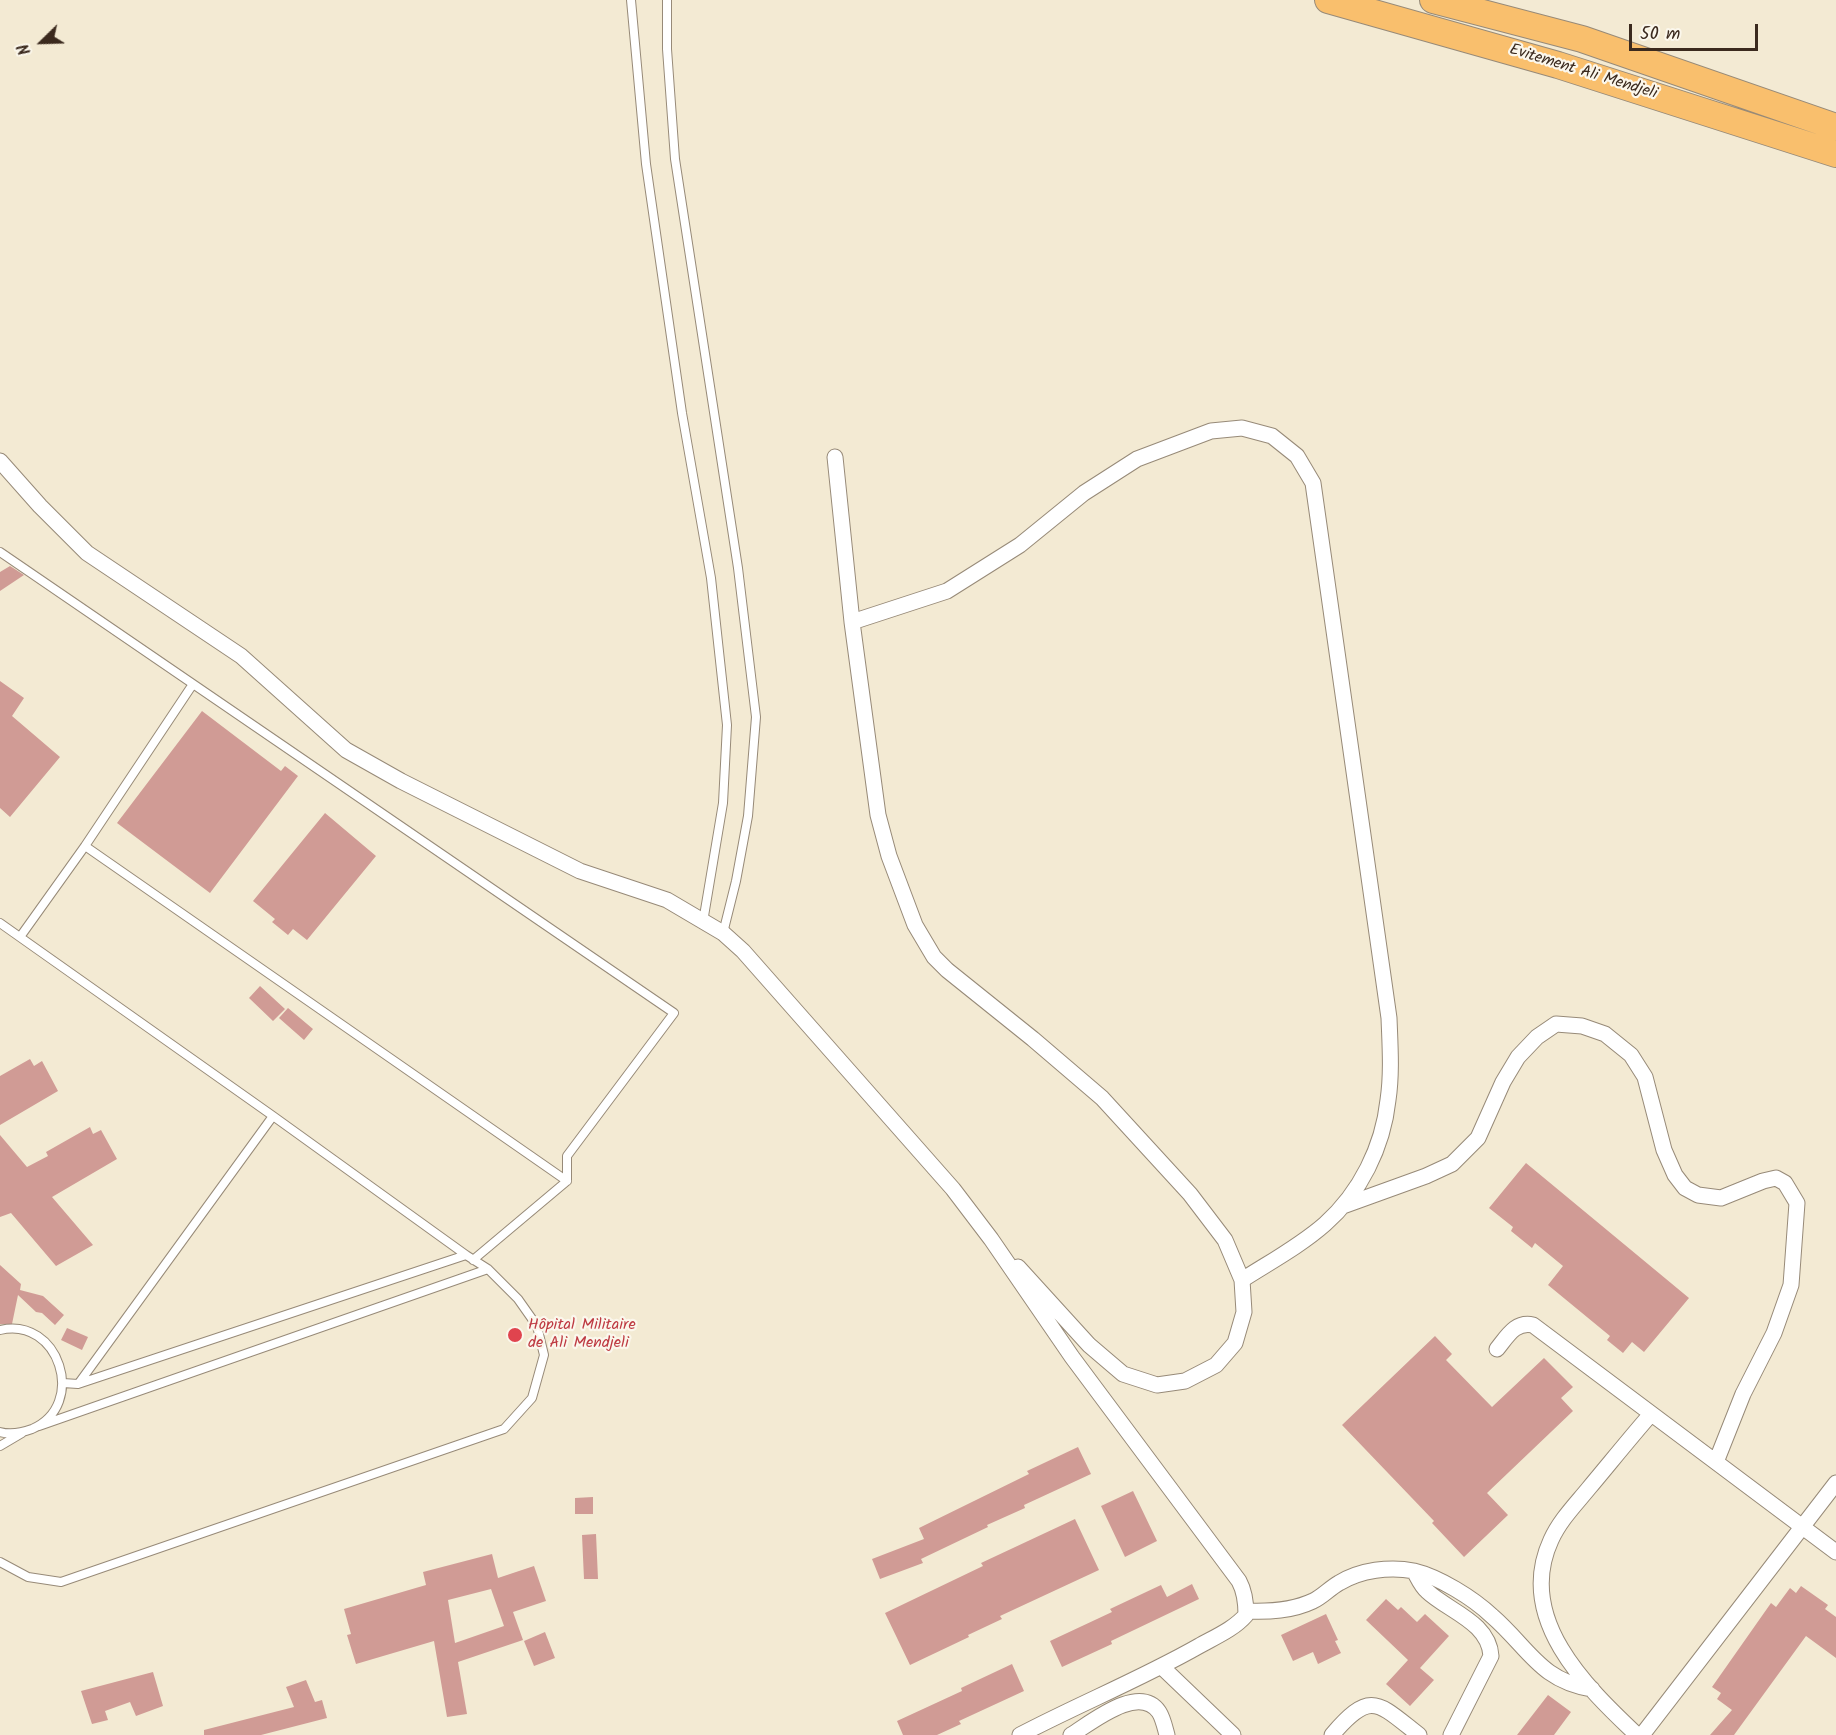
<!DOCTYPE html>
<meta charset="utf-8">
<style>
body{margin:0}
#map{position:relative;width:1836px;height:1735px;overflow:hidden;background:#f3ead3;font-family:Kalam,sans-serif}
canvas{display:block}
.north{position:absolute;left:12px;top:12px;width:60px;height:60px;-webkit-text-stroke:4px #fbf7ec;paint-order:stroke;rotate:247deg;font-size:16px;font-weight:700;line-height:24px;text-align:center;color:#3b2a1e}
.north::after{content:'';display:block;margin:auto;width:21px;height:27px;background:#3b2a1e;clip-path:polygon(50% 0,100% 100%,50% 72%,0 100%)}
.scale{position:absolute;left:1629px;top:24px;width:129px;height:27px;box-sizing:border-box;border:3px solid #3b2a1e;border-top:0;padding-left:8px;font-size:18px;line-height:21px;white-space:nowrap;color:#3b2a1e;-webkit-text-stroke:4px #fbf7ec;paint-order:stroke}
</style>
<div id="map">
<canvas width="1836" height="1735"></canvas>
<div class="north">N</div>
<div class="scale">50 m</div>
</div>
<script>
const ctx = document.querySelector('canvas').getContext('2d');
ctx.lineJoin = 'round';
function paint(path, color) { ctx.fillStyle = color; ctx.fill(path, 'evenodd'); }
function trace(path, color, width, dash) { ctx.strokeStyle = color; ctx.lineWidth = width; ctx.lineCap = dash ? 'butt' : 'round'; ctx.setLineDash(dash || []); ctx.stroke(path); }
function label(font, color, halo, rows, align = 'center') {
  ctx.font = font + ' Kalam,sans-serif'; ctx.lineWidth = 4.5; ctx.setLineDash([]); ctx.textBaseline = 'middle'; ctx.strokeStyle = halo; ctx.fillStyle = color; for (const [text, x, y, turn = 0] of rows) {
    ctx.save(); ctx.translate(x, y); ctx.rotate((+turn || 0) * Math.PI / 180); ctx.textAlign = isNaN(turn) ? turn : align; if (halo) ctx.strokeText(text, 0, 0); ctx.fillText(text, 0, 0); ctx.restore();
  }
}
const building = new Path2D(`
 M10,566l14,9 -24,16v-19z
 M0,681l24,17 -12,18 48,41 -50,60 -10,-9z
 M202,711l79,60 4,-5 13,10 -88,117 -93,-70z
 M325,813l51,43 -69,84 -14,-11 -5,6 -16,-13 3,-3 -22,-18z
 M260,986l25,23 -12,12 -24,-23z
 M288,1008l25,21 -9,11 -25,-22z
 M30,1059l4,7 8,-5 16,30 -58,34v-49z
 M90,1127l3,7 8,-4 16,29 -65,38 41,48 -37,21 -45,-53 -11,4v-82l27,32 21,-11 -2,-4z
 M1526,1163l163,135 -45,54 -12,-10 -9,11 -16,-13 3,-4 -62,-51 15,-19 -28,-23 -3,5 -21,-17 2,-4 -24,-19z
 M0,1265l21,19 -1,6 23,6 21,19 -9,10 -13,-12 -6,-1 -18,-17 -6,29h-12z
 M67,1328l21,9 -6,13 -21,-10z
 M1435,1336l17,18 -6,6 46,47 52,-49 29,29 -12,11 12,13 -86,82 21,22 -44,42 -32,-34 2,-2 -92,-96z
 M1078,1447l13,27 -67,31 1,3 -38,17 1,2 -67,32 2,4 -43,16 -8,-20 52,-20 -5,-11 110,-54 -2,-3z
 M1133,1491l24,50 -32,16 -24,-51z
 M593,1497v17h-18v-16z
 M1075,1519l24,51 -99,46 2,3 -34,16 1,2 -59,28 -25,-52 98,-47 -2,-3z
 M596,1534l2,45h-14l-2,-44z
 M492,1554l6,24 36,-12 12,35 -33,11 10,28 -65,22 9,52 -20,3 -13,-76 -78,23 -9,-29 4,-1 -7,-25 82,-24 -3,-13zM491,1589l13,37 -49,17 -7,-43z
 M1192,1584l7,15 -88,42 1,3 -50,23 -12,-26 62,-29 -2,-3 51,-24 6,12z
 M1801,1586l27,19 -3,4 11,8v41l-30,-22 -72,99h-24l22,-25 -15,-11 4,-6 -9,-6 59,-84 5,4 14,-19 6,5z
 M1386,1599l12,11 3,-3 16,15 8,-8 24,22 -29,32 14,12 -24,26 -24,-22 22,-24 -42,-40z
 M1326,1614l12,26 -3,1 6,12 -23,11 -5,-12 -20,9 -12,-26z
 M545,1632l10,26 -21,8 -10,-25z
 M1012,1664l12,27 -65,30 2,3 -24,11h-34l-6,-14 65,-30 -1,-3z
 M153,1672l10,34 -27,10 -6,-14 -25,9 3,9 -16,4 -11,-33z
 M306,1680l9,22 7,-2 5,18 -66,17h-57v-5l90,-23 -8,-20z
 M1548,1695l23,17 -17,23h-37z`);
const service = new Path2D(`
 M631,0l15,164 36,249 29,165 16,147 -4,78 -20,119
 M667,0v49l8,110 63,409 18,149 -8,99 -12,65 -13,52
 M0,552l674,461 -107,143v25
 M85,846l482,335
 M0,923l273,193 193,139 22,14 30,30 19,27 7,29 -12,43 -28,31 -443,153 -33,-5 -28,-15
 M20,937l65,-91 108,-162
 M473,1260l94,-79
 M0,1330c59,-14 88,75 32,99 -11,4 -21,6 -32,3
 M63,1383l15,1 388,-129
 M79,1383l194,-267
 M39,1426l449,-157
 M0,1446l22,-13`);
const minor = new Path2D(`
 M835,457l17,165 26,193 11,41 26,69 19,32 13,13 86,69 69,59 88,96 35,46 17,40 2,32 -9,31 -19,22 -31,16 -28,4 -34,-11 -34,-29 -71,-78
 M0,461l40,45 47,47 154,103 105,94 55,31 179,90 87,29 56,33 20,18 210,238 38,50 81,118 167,224c6,11 7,22 7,34 -12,14 -31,22 -47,31 -58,33 -120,58 -179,89
 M852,622l95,-31 73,-46 64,-52 53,-34 74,-28 31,-3 30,8 25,20 16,27 76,535c1,27 3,55 -1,82 -5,47 -28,93 -63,124 -25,22 -55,38 -83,56
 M1343,1206l83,-30 26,-12 26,-26 25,-56 15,-25 19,-20 19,-13 26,2 23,8 26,21 14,22 19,73 11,25 10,13 13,7 23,3 42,-17 13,-3 9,5 12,20 -6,82 -17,48 -31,61 -27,68
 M1497,1349c10,-12 18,-28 36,-24l303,227
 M1414,1571c4,7 7,15 13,20 21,20 62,31 64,65l-40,79
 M1246,1611c23,1 46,0 67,-10 9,-4 17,-13 26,-18 21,-13 51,-17 75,-12 25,6 59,27 78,45 36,31 48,65 100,73
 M1162,1667l71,68
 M1071,1735c20,-12 68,-52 88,-23 4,6 6,16 8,23
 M1332,1735c39,-46 46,-32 87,0
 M1637,1735c-52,-49 -122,-117 -86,-195 9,-20 25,-36 38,-52 21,-25 41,-50 62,-74
 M1642,1735l194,-252`);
const trunk = new Path2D(`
 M1328,0l230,65 278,89
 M1433,0l149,39 254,88`);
const markers = [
 [515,1335,8,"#e0444e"]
];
const streetNames = [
 ["Evitement Ali Mendjeli",1583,73,17]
];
const healthNames = [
 ["Hôpital Militaire",528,1326],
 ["de Ali Mendjeli",528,1344]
];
paint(building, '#d09b95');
trace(service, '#978a78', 10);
trace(minor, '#978a78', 17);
trace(trunk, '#978a78', 28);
trace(service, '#fff', 8);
trace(minor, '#fff', 15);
trace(trunk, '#f9bf6d', 26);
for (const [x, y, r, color] of markers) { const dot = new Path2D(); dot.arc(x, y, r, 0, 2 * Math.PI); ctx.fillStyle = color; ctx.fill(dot); trace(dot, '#fbf7ec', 2); }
label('16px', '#3b2a1e', '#fbf7ec', streetNames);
label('16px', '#be3a42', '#fbf7ec', healthNames, 'left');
</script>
